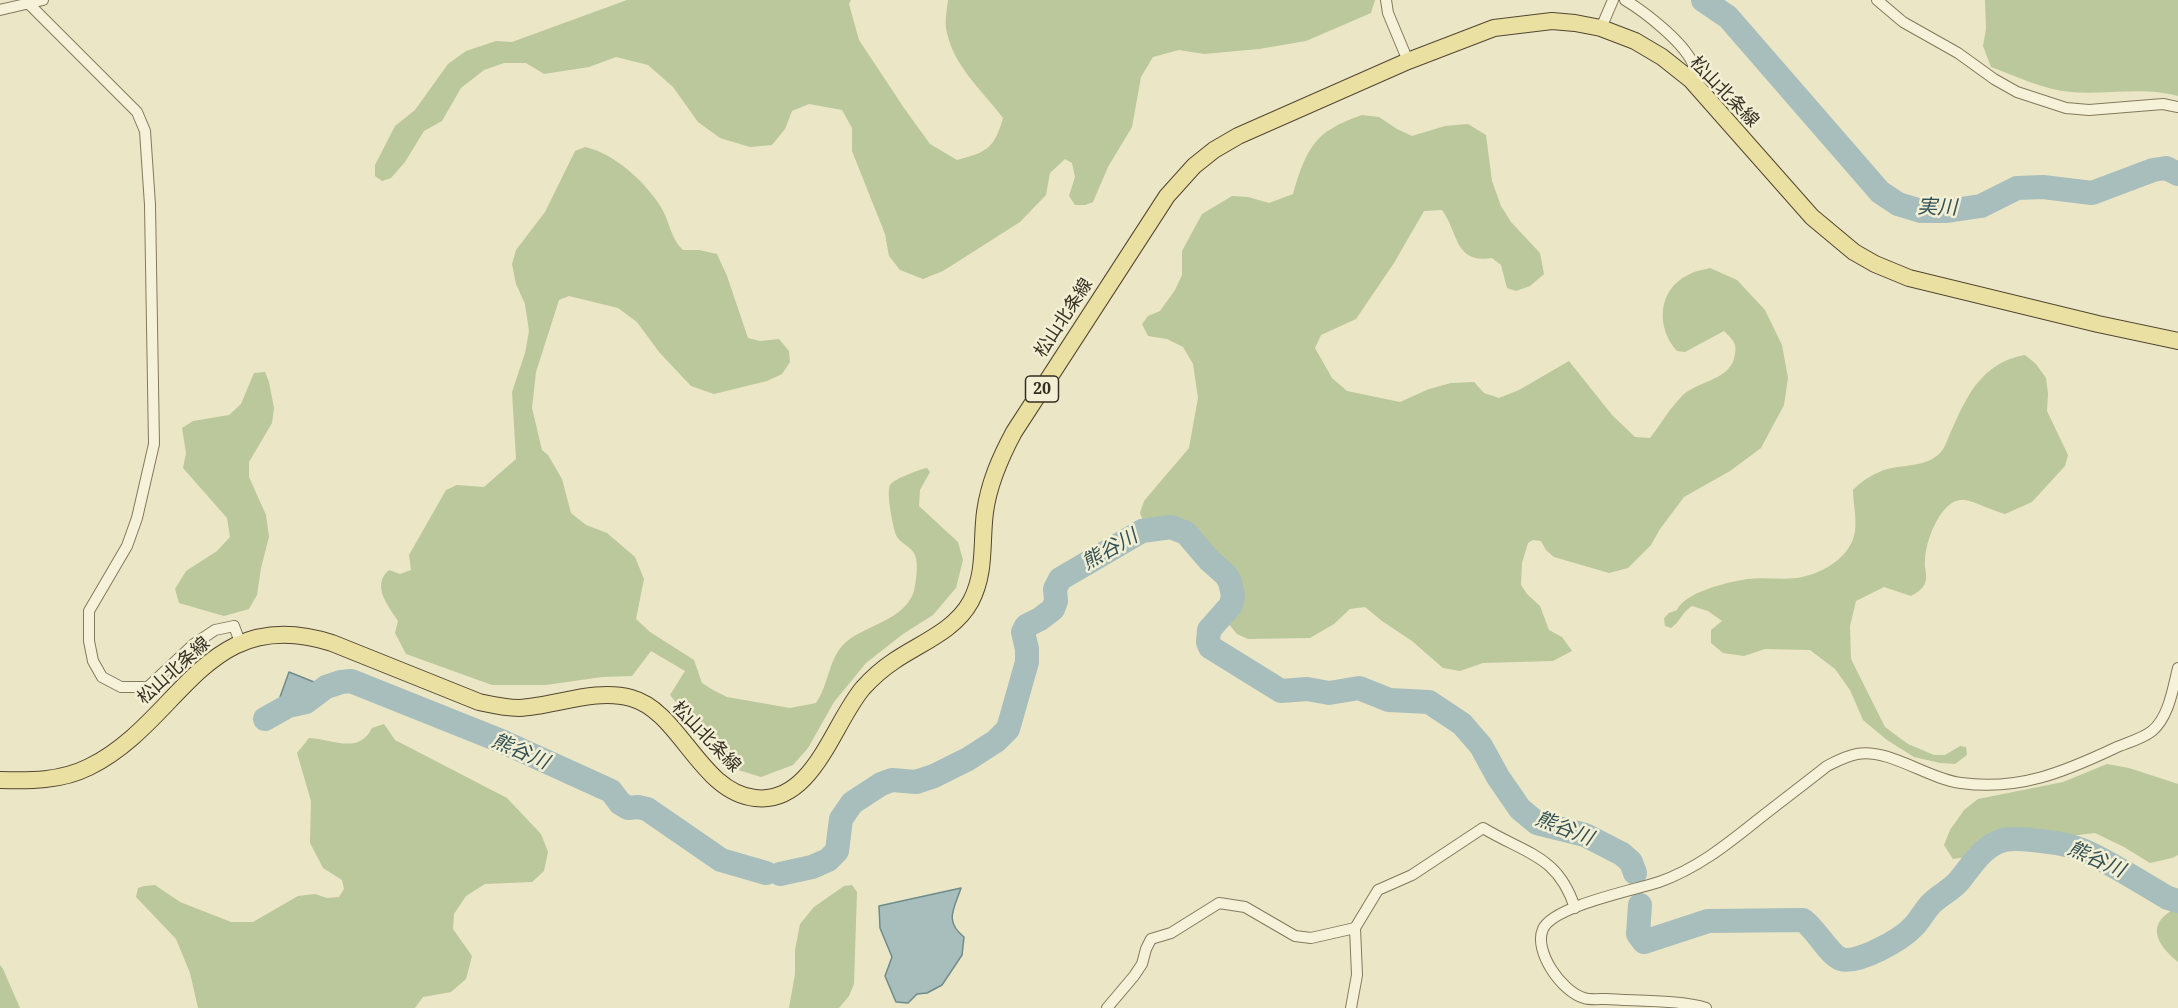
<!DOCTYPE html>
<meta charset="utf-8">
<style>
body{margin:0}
canvas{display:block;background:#eae6c6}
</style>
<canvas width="2178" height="1008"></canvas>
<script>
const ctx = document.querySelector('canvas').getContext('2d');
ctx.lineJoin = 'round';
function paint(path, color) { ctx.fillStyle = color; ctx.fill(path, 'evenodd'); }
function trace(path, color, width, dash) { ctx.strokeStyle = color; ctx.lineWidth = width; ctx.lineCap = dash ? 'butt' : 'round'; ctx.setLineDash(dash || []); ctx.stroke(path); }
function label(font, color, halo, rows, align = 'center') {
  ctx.font = font + ' "Noto Serif","Noto Sans JP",serif'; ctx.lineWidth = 5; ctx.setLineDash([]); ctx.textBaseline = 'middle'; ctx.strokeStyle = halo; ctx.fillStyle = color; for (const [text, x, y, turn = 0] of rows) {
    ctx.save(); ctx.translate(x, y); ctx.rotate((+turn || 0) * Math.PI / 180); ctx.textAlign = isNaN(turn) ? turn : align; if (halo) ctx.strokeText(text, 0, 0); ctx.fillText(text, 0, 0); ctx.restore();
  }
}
const green = new Path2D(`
 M627,0h224l-2,4 10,36 45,68 26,36 27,16c30,-8 37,-11 46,-42 -21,-28 -51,-53 -57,-90 -1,-9 1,-19 2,-28h427l-4,13 -65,28 -47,8 -55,5 -25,-4 -26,7 -12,20 -9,50 -24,40 -15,35 -8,3h-10l-6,-9 6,-19 -3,-14 -7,-4 -15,14 -4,22 -26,27 -77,49 -20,8 -23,-9 -11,-14 -4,-22 -33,-83v-23l-10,-18 -33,-6 -17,7 -7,18 -13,16 -22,2 -30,-9 -22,-16 -25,-35 -25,-22 -32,-8 -27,10 -45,7 -18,-11h-22l-20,7 -23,18 -19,33 -18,10 -19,31 -14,16 -9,3 -7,-5v-11l20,-39 20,-16 33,-46 18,-13 30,-10 16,1z
 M1985,0h193v96c-34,-10 -72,-1 -107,-4 -27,-2 -55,-16 -80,-25l-8,-21 3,-17z
 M1362,115l17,2 18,12 15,7 33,-10 23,-2 18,11 6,46 9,25 10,16 29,31 4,21 -14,12 -14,5 -9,-3 -6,-23 -9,-7c-38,6 -33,-25 -50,-48l-18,1 -30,52 -38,56 -35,16 -6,13 17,30 15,13 53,11 29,-13 22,-6 23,-1 10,11 15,5 20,-8 50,-29 43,54 23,22 15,1c11,-14 20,-30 32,-42 15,-15 45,-15 52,-37 4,-15 0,-18 -10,-28l-39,21 -8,-1c-21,-23 -20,-61 11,-76 6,-4 15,-5 22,-7l27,12 28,30 17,35 6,33 -4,27 -23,43 -31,23 -46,26 -24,32 -9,16 -23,23 -19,5 -55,-16 -8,-7 -5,-9 -8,-1 -5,3 -6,20 -1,22 6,9 13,12 9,24 13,7 10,14 -19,10 -70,2 -23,8 -17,-3 -31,-27 -30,-20 -17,-14 -15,2 -16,15 -24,14 -62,1 -11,-5 -10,-12 -4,-33 -6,-21 -14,-22 -18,-9 -40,-11 -5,-13 4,-12 45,-53 9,-50 -5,-34 -10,-17 -16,-8 -19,-3 -6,-12 6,-8 12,-5 15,-21 7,-15v-24l20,-37 30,-18 16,1 21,6 24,-9c7,-24 15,-52 38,-65 9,-6 20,-10 31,-14z
 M585,147c29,6 62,36 77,62 8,14 9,30 21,41h16l18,4 10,22 21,62 12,3 19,-2 10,12 1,11 -8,12 -15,7 -53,13 -23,-8 -32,-34 -22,-30 -19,-14 -49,-12 -10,4 -23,72 -4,36 10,42 6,5 14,24 9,34 15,12 21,8 28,24 9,22 -8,40 14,13 44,28 8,23 11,7 14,7 63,11 26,-5c13,-18 12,-45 30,-61 20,-17 59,-22 68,-51 2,-9 4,-24 2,-33 -2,-11 -15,-13 -20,-23 -3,-7 -10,-43 -6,-50 4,-6 30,-16 37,-17l3,4 -10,18 -1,16 39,36 5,18 -7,28 -23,27 -30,19 -37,29 -32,39 -26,46 -15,17 -32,12 -26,-8 -28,-28 -37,-46 15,-24 -34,-20 -19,25 -30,1 -56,8h-54l-86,-31 -11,-21 3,-12c-10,-15 -27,-36 -9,-51l11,4 11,-4 -2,-15 37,-65 11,-5 27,2 32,-28 -4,-67 13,-39 4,-22 -4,-27 -9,-20 -4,-20 4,-14 29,-38 30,-61z
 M2025,355l11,9 10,14 2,16 -1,17 21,44 -3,11 -33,36 -27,12c-12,-3 -29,-12 -40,-14 -24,-3 -40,42 -40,61 -1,6 2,13 1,18 -1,9 -8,13 -15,17l-27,-9 -28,14 -6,25 1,33 34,68 23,17 26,11h11l15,-9 6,1 1,8 -12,9 -15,-1 -26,-6 -27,-17 -24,-20 -13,-30 -15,-21 -25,-19 -45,-1 -21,7 -21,-3 -12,-10v-13l11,-9 -14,-10 -16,-5c-10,6 -12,16 -21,22l-6,-2 -1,-8 5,-5 8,-3c8,-18 51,-28 70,-31 16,-2 34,1 50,-1 24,-4 50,-18 57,-42 4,-13 -1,-32 -1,-46 9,-9 18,-15 31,-20 18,-6 43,-2 57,-18 5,-6 8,-17 12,-25 15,-34 31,-65 72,-72z
 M265,372l4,10 5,26 -2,15 -23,39v15l17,38 3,22 -8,31 -4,27 -8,14 -25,7 -45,-13 -4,-14 11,-18 31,-20 13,-14 -3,-19 -44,-50 3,-15 -4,-25 11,-7 36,-6 12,-11 13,-31z
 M384,724l11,16 112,58 34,36 7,18 -4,19 -12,11 -47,2 -19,12 -12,18 -1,15 19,27 -6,23 -15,13 -28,5 -8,11h-217l-8,-35 -14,-34 -40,-42 2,-9 6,-2 11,-1 25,17 51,20h22l45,-26 17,-2 12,4 12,-1 5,-8 -2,-9 -19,-12 -13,-25 1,-42 -14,-48 12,-15c23,1 50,17 63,-10z
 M2107,764l22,4 49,16v71l-6,3 -22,5 -26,-16 -29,-14 -102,12 -25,12 -15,2 -9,-14 6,-15 14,-20 14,-11 85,-17z
 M852,885l5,7 -3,92 -5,12 -10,12h-50l6,-34v-24l5,-26 14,-17 30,-21z
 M2178,907v55c-23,-19 -33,-39 0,-55z
 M0,965l3,4 17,39h-20z`);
const water = new Path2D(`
 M289,672l30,12 -10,9 -17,8 -12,-4z
 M961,888c-7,21 -17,33 3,49l-2,18 -20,30 -15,8 -10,1 -9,9 -12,-1 -11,-26 7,-19 -12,-29 -1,-22z`);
const river = new Path2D(`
 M1703,0l25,17 152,175 18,12 23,7h26l34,-5 36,-18 26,-1 49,6 61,-23 13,-2 12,6
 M265,719l23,-13 18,-4 20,-15 15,-5 10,-1 150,60 110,50 9,12 8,5 10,-1 9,2 74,51 45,13
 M780,874l32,-7 16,-7 9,-9 4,-32 11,-16 29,-19 11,-4 24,2 18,-6 34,-17 28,-18 12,-12 19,-67v-13l-4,-17 3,-6 14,-7 13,-10 3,-8 -1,-12 5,-10 82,-48 29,-4 15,6 23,27 17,15 4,7 3,13 -2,10 -22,25 -1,12 2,5 71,44 26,-2 22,4 30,-5 30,12 40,2 33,22 19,22 17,31 22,32 17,14 48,12 37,19 9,8 4,11
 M1640,905l-2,29 6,8 64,-21 95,-1c13,9 26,35 38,39 16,6 61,-20 72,-32 8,-8 12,-18 20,-25 7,-7 18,-12 25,-20 13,-15 25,-37 46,-42 9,-2 19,-1 28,0 19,2 39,4 57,13 27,13 53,30 79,45l10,3`);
const street = new Path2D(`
 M1386,0l2,13 20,48
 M1625,0c20,12 57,41 67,62 3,7 2,12 -1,18
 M1877,0l26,22 55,31 36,26 23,13 49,16 23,2 74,-6 15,3
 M28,3l109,109 8,19 5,74 4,239 -17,74 -10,28 -38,65v30l4,20 9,16 19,10h27l46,-43 21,-14 19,-4 6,16
 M0,10l43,-10
 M1601,28l12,-28
 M1107,1008l27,-32 8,-12 4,-15 5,-10 20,-6 48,-30 26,4 50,29 16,2 44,-10
 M1351,1008l6,-33 -2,-47 23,-38 34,-15 71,-47c43,26 75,27 92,80
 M1706,1008c-24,-8 -73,-7 -100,-9 -7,0 -16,1 -22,-1 -22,-6 -51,-47 -41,-69 10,-23 92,-39 116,-47 37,-13 66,-36 96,-60 24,-19 48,-37 72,-56 10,-5 19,-10 30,-12 32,-6 71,25 104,29 58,8 103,-11 154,-35 11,-5 27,-9 37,-17 17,-14 21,-43 26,-63`);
const primary = new Path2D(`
 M0,780c30,1 61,1 89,-13 93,-46 116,-165 243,-124l147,59c14,3 26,6 40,6 37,-2 76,-20 112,-10 49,13 69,94 124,100 58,7 78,-75 108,-110 9,-10 19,-19 31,-27 26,-18 61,-30 77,-60 15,-29 10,-58 14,-89 4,-29 15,-54 29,-80l153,-236 27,-30 20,-16 24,-14 170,-75 86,-33 58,-7 23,2 26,5 34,13 27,16 29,23 121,137 42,35 21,12 34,14 189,46 80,17`);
const shields = [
 [1042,389,33]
];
const shieldNames = [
 ["20",1042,389]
];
const streetNames = [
 ["松山北条線",1724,92,46],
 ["松山北条線",1064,318,-57],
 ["松山北条線",174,671,-42],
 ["松山北条線",706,737,46]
];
const waterNames = [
 ["実川",1937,208,1],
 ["熊谷川",1110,550,-30],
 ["熊谷川",520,752,23],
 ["熊谷川",1564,829,21],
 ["熊谷川",2096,860,24]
];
paint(green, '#bbc89b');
paint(water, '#a7bebc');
trace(water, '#6f8c8a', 1.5);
trace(river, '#a7bebc', 24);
trace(street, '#84795d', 12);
trace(primary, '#534631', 18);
trace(street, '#f6f2d9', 10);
trace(primary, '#eae0a2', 16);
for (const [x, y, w] of shields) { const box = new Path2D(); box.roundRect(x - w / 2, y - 13, w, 26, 4.5); ctx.fillStyle = '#f2efd5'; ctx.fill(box); trace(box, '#362e20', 1.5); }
label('bold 16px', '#362e20', null, shieldNames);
label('18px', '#362e20', '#f2efd5', streetNames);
label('italic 20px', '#315054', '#f2efd5', waterNames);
</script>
